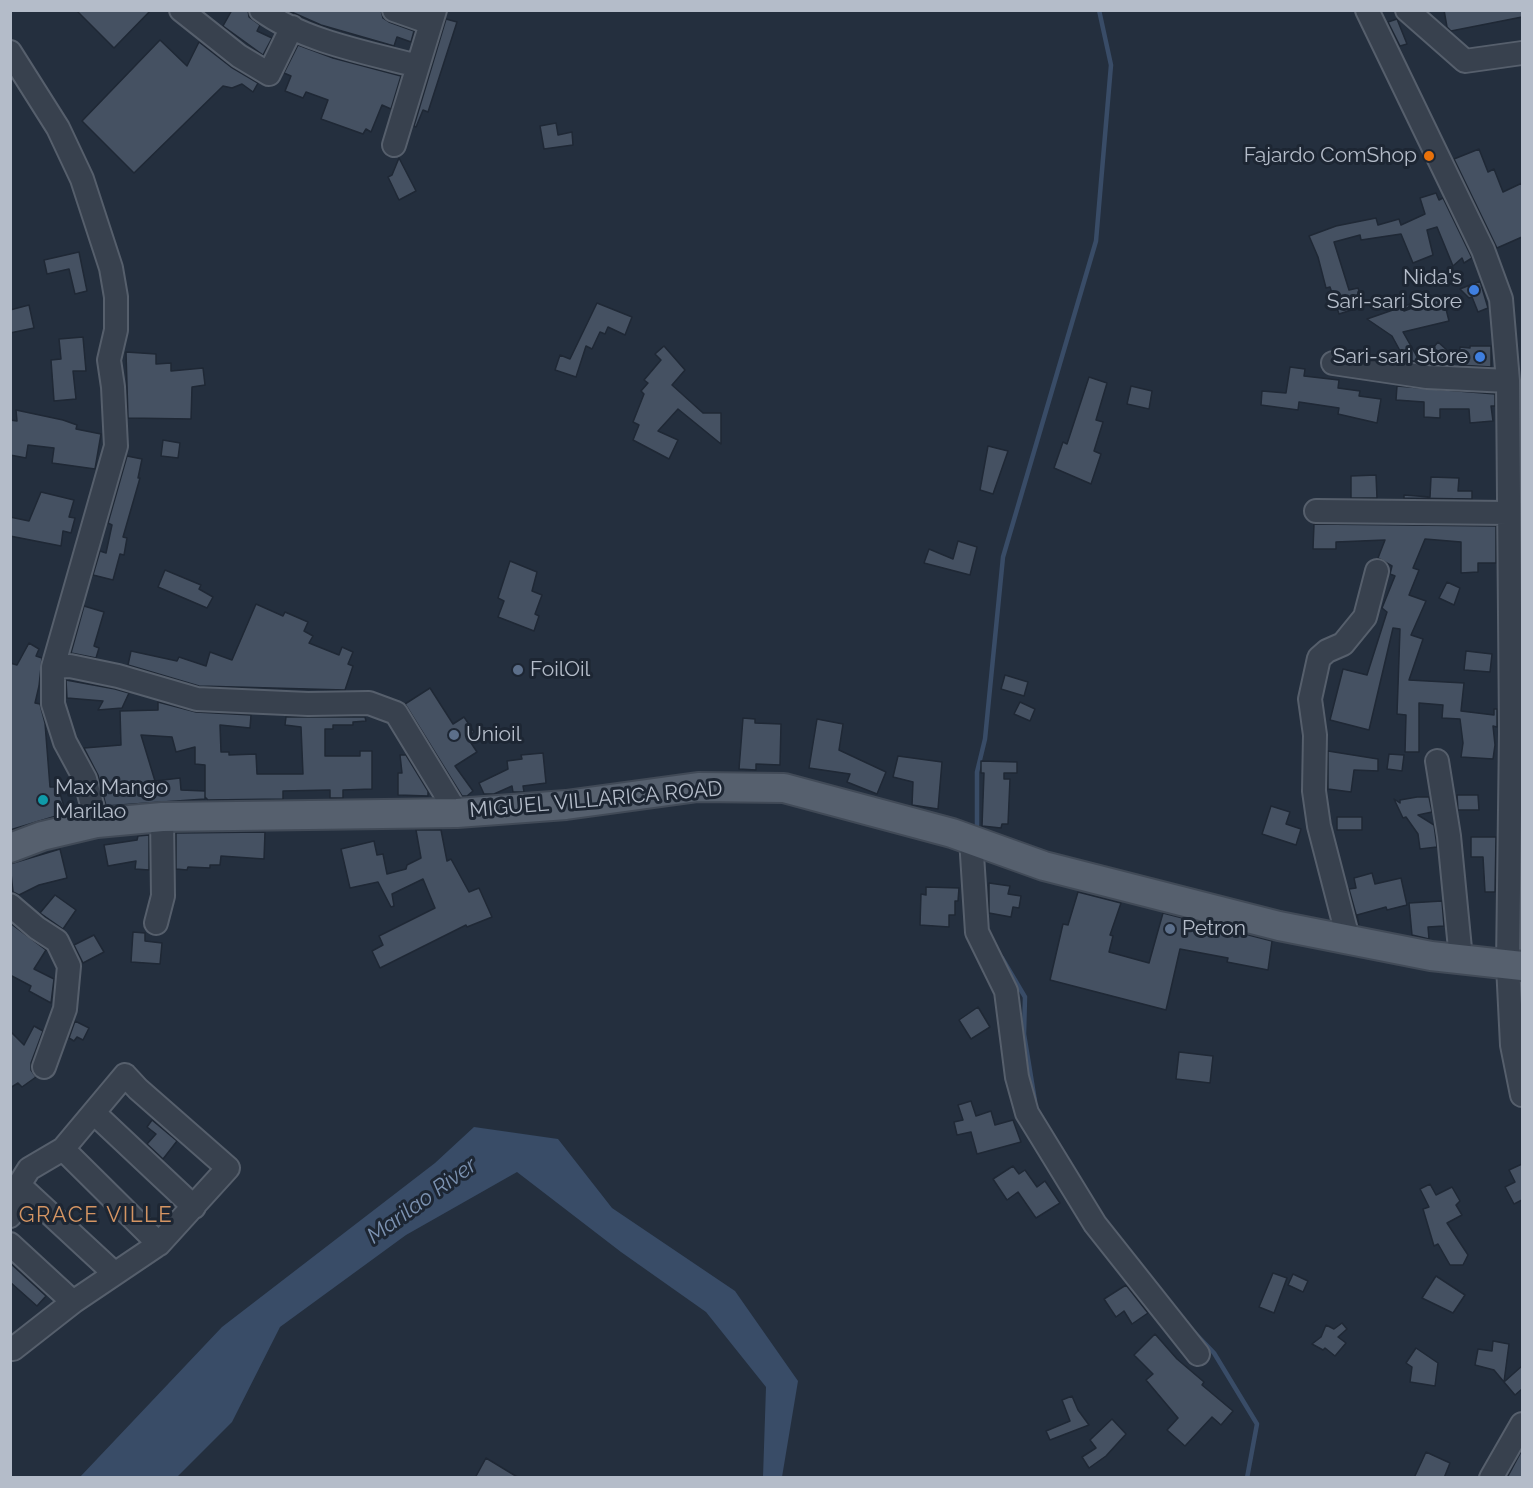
<!DOCTYPE html>
<style>
body{margin:0}
#map{position:relative;width:1533px;height:1488px;overflow:hidden;background:#242f3e;font-family:Raleway,sans-serif}
canvas{display:block}
.frame{position:absolute;inset:0;border:12px solid #b4bcc9;pointer-events:none}
</style>
<div id="map">
<canvas width="1533" height="1488"></canvas>
<div class="frame"></div>
</div>
<script>
const ctx = document.querySelector('canvas').getContext('2d');
ctx.lineJoin = 'round';
function paint(path, color) { ctx.fillStyle = color; ctx.fill(path, 'evenodd'); }
function trace(path, color, width, dash) { ctx.strokeStyle = color; ctx.lineWidth = width; ctx.lineCap = dash ? 'butt' : 'round'; ctx.setLineDash(dash || []); ctx.stroke(path); }
function label(font, color, halo, rows, align = 'center') {
  ctx.font = font + ' Raleway,sans-serif'; ctx.lineWidth = 6; ctx.setLineDash([]); ctx.textBaseline = 'middle'; ctx.strokeStyle = halo; ctx.fillStyle = color; for (const [text, x, y, turn = 0] of rows) {
    ctx.save(); ctx.translate(x, y); ctx.rotate((+turn || 0) * Math.PI / 180); ctx.textAlign = isNaN(turn) ? turn : align; if (halo) ctx.strokeText(text, 0, 0); ctx.fillText(text, 0, 0); ctx.restore();
  }
}
const water = new Path2D(`
 M474,1127l84,12 54,69 123,83 63,90 -16,96h-19l3,-90 -60,-75 -85,-60 -104,-80 -111,63 -126,92 -48,95 -55,55h-97l142,-150 213,-164z`);
const stream = new Path2D(`
 M977,830v-58l8,-33 18,-182 93,-316 15,-176 -12,-55
 M1002,958l23,39 -1,37 11,67
 M1193,1331l21,22 43,71 -10,54`);
const building = new Path2D(`
 M76,10h75l-37,38z
 M232,10h16l1,7 11,8 -3,6 15,7 -9,17 -40,-29z
 M287,10h94l2,8 6,4 25,9 -3,11 -14,-5 -3,9 -73,-21z
 M1444,10h78v7l-71,14 -4,-4z
 M446,19l11,3 -29,90 -5,-2 -7,17 -2,-1z
 M1397,19l10,25 -7,2 -12,-24z
 M160,40l27,26 12,-24 32,25 27,16 -5,9 -11,-8 -10,4 -9,-2 -89,87 -52,-52z
 M298,45l35,13 68,18 -10,33 -9,-4 -11,27 -5,-3 -3,5 -42,-15 7,-19 -22,-8 -3,6 -18,-7 6,-15 -7,-3z
 M556,123l2,12 14,-3 1,13 -29,4 -4,-23z
 M1479,149l9,23 6,-3 9,23 19,-9v54l-25,11 -43,-89z
 M399,158l17,33 -17,9 -11,-23 4,-2z
 M1436,193l3,7 4,-2 29,60 -8,5 -2,-5 -9,8 -16,-39 -10,3 6,25 -20,8 -12,-29 -40,6 -1,-5 -26,7 15,48 9,-2 6,18 -25,8 -9,-27 -4,1 -8,-31 -9,-21 27,-10 40,-8 2,7 21,-6 2,6 24,-11 -5,-16z
 M79,252l8,39 -12,3 -6,-25 -22,5 -3,-14z
 M1480,281l8,27 -10,4 -6,-15 -3,1 -9,-9z
 M1443,297l6,24 -46,11 17,30 -15,-2 -13,-24 -25,-17 46,-16 -9,8z
 M597,303l35,14 -7,18 -17,-8 -3,7 -5,-2 -8,17 -6,-3 -10,31 -21,-7 5,-15 10,4z
 M29,305l5,23 -24,5v-23z
 M83,337l3,34h-13l3,28 -22,2 -3,-41 10,-1 -2,-20z
 M1438,342l11,10 -11,12 -17,-2z
 M664,346l21,24 -13,15 31,28h18v31l-43,-35 -20,22 20,9 -9,19 -36,-19 6,-15 -6,-3 11,-28 -3,-3 7,-8 -4,-3 17,-20 -6,-6z
 M1470,346h21v21l-32,-2 1,-18 10,1z
 M126,352l30,2v10l15,-1v8l32,-3 2,17 -13,2 -1,32 -63,-1z
 M1290,367l15,2 -1,7 35,4 -1,8 22,3 -1,5 22,3 -4,24 -39,-9 1,-6 -40,-6 -1,8 -37,-5 1,-14 24,2z
 M1089,377l18,6 -11,37 7,2 -9,29 7,3 -10,30 -37,-16 9,-26 4,2z
 M1131,386l21,5 -3,18 -22,-5z
 M1397,386l98,8v12h-4l2,15 -23,2 -1,-14h-29v9l-16,-1v-15l-28,-2z
 M16,410l47,10 14,5 -1,4 25,5 -6,35 -43,-6 2,-15 -26,-3 -2,13 -16,-3v-35l7,1z
 M163,440l17,3 -2,15 -17,-2z
 M988,446l20,5 -15,43 -13,-4z
 M127,456l15,3 -4,19h2l-17,59 4,1 -3,17 -4,-1 -7,26 -20,-5 7,-24 6,2 6,-28 -4,-2z
 M1376,475l1,23h-26v-22z
 M1431,477l28,1 -1,13h14v8l-68,-1v-3l26,2z
 M41,492l33,8 -5,17 6,1 -4,15 -8,-2 -2,15 -51,-10v-19l19,4z
 M1314,524l182,2v37h-18v9l-17,1v-31l-36,-3 -12,29 6,2 -10,25 17,6 -15,34 12,4 -14,41 55,3 -3,28 33,4v-6h3v18l-4,-1 2,19 -2,14 -32,-2 2,-14 -3,-24 -18,-1 1,-13 -24,-2v49h-14l1,-37 -9,-1 3,-85 -7,-1 -24,102 -39,-10 13,-51 24,6 20,-63 -5,-4 13,-32 -5,-2 2,-8 -14,-8 7,-18 -49,2v7h-23z
 M958,541l19,6 -7,28 -46,-12 5,-14 24,10z
 M510,561l27,11 -5,19 10,4 -7,19 4,2 -5,15 -36,-14 6,-16 -6,-3z
 M165,570l36,15 -2,4 14,8 -6,11 -49,-21z
 M1447,582l13,6 -6,17 -15,-7z
 M256,604l27,12 2,-4 23,10 -4,9 9,5 -4,7 30,12 3,-8 11,5 -5,12 5,2 -8,24 -146,-4 -71,-21 3,-14 46,10 2,-4 27,9 4,-14 22,8z
 M84,606l20,6 -10,34 5,2 -3,10 -25,-5z
 M29,643l10,6 -3,7 6,2 -3,28 -4,17 5,1 5,19 5,64h8l8,26 -56,17v-167l7,2z
 M1466,651l26,3 -2,18 -26,-2z
 M1005,675l23,7 -4,14 -23,-7z
 M66,680l49,9 14,4 -7,15 -24,2 5,-9 -36,-3z
 M430,688l23,36 11,-7 10,15 -7,5 10,15 -22,14 18,25 -6,5h-5l-57,-92z
 M158,702l38,10 55,3 -1,13 -30,-3 1,27h8v3l27,-1 1,20h46l-2,-47 -16,-2 1,-8h79l1,4 -13,1v3h-20v4h-8v27h35v-5h12v38l-29,1v8h-13v-8l-47,1v8l-75,1 -3,-3v-32l-10,-1v-17l-19,5 -4,-15 -31,-2 14,46 25,-3 1,12 24,1v8l-99,7 -8,-31 -14,-27 37,-3 -1,-34 38,-1z
 M1020,702l15,7 -5,12 -16,-7z
 M743,718l12,1v4l26,1 -1,41 -24,-1v6l-17,-1z
 M817,719l26,5 -4,26 47,22 -9,22 -30,-12 3,-8 -41,-6z
 M1328,751l50,8v12l-24,-1 -3,22 -23,-3z
 M543,753l3,30 -23,3 1,6h-11l-1,-6 -18,8h-10l-5,-11 29,-14 -1,-8 15,-2 -1,-4z
 M1389,754l15,1 -2,16 -15,-2z
 M400,755h6l22,36v5l-30,-1v-22h4z
 M898,756l44,6 -4,47 -26,-4 1,-23 -20,-5z
 M981,761l36,1v11h-13v6h6l-2,45h-6l-1,4 -19,-2 2,-53h-3z
 M1457,795h21l1,15h-21z
 M1417,797h12l3,15 -14,3 16,10 3,22 -17,2 -2,-15 -12,-17 -3,1 -9,-19 6,4v-3z
 M1271,806l19,6 -4,12 15,5 -5,16 -34,-11z
 M1337,817h25v13h-25z
 M416,830h25l6,31 4,-2 18,33 10,-4 13,29 -25,10 -1,-2 -86,43 -8,-17 11,-6 -4,-9 56,-28 -12,-29 -31,15 2,12 -3,1 -13,-25 -28,6 -9,-39 33,-8 3,14 6,-1 4,20 19,-5 1,-4 14,-7z
 M265,832l-1,27 -43,-3 -1,9h-10v3l-22,-1 -1,3 -11,-1v-36z
 M149,835v35l-14,-1 1,-8 -28,5 -4,-21 33,-5 1,-4z
 M1471,837h25l-1,55h-10l-2,-35h-12z
 M60,849l7,29 -28,7 -20,10 -6,-3 -3,-28z
 M1372,873l3,11 26,-6 6,27 -20,5 -1,-3 -29,8 2,10 -10,-36 7,-1 -2,-10z
 M989,883l21,3 -2,8 13,2 -2,12 -6,-1 -2,10 -22,-4z
 M926,887l33,1 -1,13h-3v14h-6v12l-29,-2 1,-31 5,1z
 M1078,892l43,11 -11,32 3,1 -4,16 40,11 14,-50 109,28 -4,29 -41,-8 1,-4 -48,-9 -14,61 -116,-30 13,-56 5,1z
 M55,895l21,15 -13,19 -23,-16z
 M1442,901l2,25 -16,1 1,12 -17,-4 -3,-32z
 M10,923l36,27 -12,19 20,10 -3,24 -22,-12 2,-5 -21,-11z
 M133,932l12,1v8l17,2 -2,21 -29,-2z
 M94,935l10,17 -21,11 -9,-18z
 M978,1007l12,20 -19,12 -12,-19z
 M75,1021l14,7 -6,12 -6,-3 -3,4 -5,-3z
 M34,1026l9,5 -12,32v7l5,7 -14,10 -4,-4 -8,5v-57l14,14z
 M1179,1052l34,4 -3,27 -34,-4z
 M971,1101l5,15 15,-5 4,14 18,-5 8,22 -44,12 -6,-22 -14,3 -3,-13 9,-2 -5,-15z
 M152,1120l25,21 -14,18 -16,-15 9,-10 -9,-7z
 M1522,1164v36l-8,4 -9,-17 10,-5 -6,-12z
 M1013,1166l6,8 6,-4 12,17 8,-6 15,22 -24,15 -18,-26 -11,8 -14,-21z
 M1430,1184l6,11 16,-8 8,14 -4,4 6,10 -15,8 21,32 -5,10h-13l-12,-21 -4,2 -11,-37 6,-2 -9,-18z
 M10,1263l36,33 -9,10 -27,-24z
 M1273,1273l14,5 -13,35 -15,-6z
 M1293,1274l15,7 -5,11 -15,-7z
 M1436,1276l29,19 -12,18 -31,-15z
 M1126,1285l22,28 -16,11 -8,-13 -8,6 -12,-18z
 M1342,1323l5,6 -9,8 8,6 -11,13 -10,-8 -2,2 -11,-6 9,-7 5,-12 8,4z
 M1155,1334l22,25 27,23 -2,3 31,26 -12,14 -9,-8 -27,29 -18,-16 11,-12 -32,-38 7,-6 -19,-19z
 M1493,1341l16,3 -5,38 -10,-12 -19,-5 3,-16 14,2z
 M1416,1348l22,15 -3,23 -25,-4 2,-15 -6,-4z
 M1522,1366v23l-7,6 -11,-13z
 M1072,1396l6,14 11,15 -39,15 -4,-9 24,-10 -8,-21z
 M1112,1419l14,15 -20,22 -17,12 -7,-11 14,-9 -6,-8z
 M1522,1450v28h-15z
 M1426,1452l24,11 -6,15h-30z
 M486,1458l33,20h-44z`);
const minor = new Path2D(`
 M181,10l58,46 30,18 23,-47
 M261,10c42,31 107,43 157,56
 M394,10l37,13
 M1367,10l116,240 18,49 7,82 3,351 -3,233 4,80 10,50
 M1407,10l58,51 57,-8
 M10,52l48,76 24,51 29,89 5,29v33l-7,30 4,27 3,59 -63,221v37l12,38 20,37 12,44
 M394,145l41,-135
 M1333,363l94,14 81,4
 M1316,511l193,2
 M53,667l17,-1 48,10 79,23 111,5 61,-1 27,10 61,100
 M1437,761l12,75 12,123
 M971,839l6,93 29,59 11,86 10,36 68,111 103,130
 M10,905l27,23 20,13 12,25 -4,43 -21,58
 M156,923l7,-27 -1,-79
 M1349,942l-30,-116 -5,-35 1,-56 -5,-36 9,-41 8,-7 16,-7 22,-27 12,-46
 M94,1113l100,94
 M63,1149l96,95
 M19,1185l95,88
 M10,1216l9,-31 10,-16 34,-20 62,-74 13,14 90,79 -69,76 -86,58 -60,47
 M10,1244l63,58
 M1491,1478l31,-54`);
const major = new Path2D(`
 M10,848l32,-12 55,-13 65,-6 295,-4 109,-8 132,-18 86,1 168,45 92,33 235,60 152,30 91,10`);
const markers = [
 [1429,156,6,"#e8710a"],
 [1474,290,6,"#3f7fe0"],
 [1480,357,6,"#3f7fe0"],
 [518,670,6,"#5c6f8a"],
 [454,735,6,"#5c6f8a"],
 [43,800,6,"#0f9aa8"],
 [1170,929,6,"#5c6f8a"]
];
const poiNames = [
 ["Fajardo ComShop",1417,156,"right"],
 ["Nida's",1462,278,"right"],
 ["Sari-sari Store",1462,302,"right"],
 ["Sari-sari Store",1468,357,"right"],
 ["FoilOil",530,670],
 ["Unioil",466,735],
 ["Max Mango",55,788],
 ["Marilao",55,812],
 ["Petron",1182,929]
];
const streetNames = [
 ["MIGUEL VILLARICA ROAD",596,800,-5]
];
const waterNames = [
 ["Marilao River",422,1201,-36]
];
const neighbourhoodNames = [
 ["GRACE VILLE",96,1215]
];
paint(water, '#394c67');
trace(stream, '#394c67', 4.5);
paint(building, '#455162');
trace(building, '#1f2835', 1.5);
trace(minor, '#565f6c', 26);
trace(major, '#414a57', 32);
trace(minor, '#38414e', 22);
trace(major, '#56606e', 28);
for (const [x, y, r, color] of markers) { const dot = new Path2D(); dot.arc(x, y, r, 0, 2 * Math.PI); ctx.fillStyle = color; ctx.fill(dot); trace(dot, '#1d2633', 2); }
label('21px', '#b4bcc9', '#1d2633', poiNames, 'left');
label('21px', '#b4bcc9', '#1d2633', streetNames);
label('italic 22px', '#7c92b1', '#1d2633', waterNames);
ctx.letterSpacing = '1.5px';
label('22px', '#d59563', '#1d2633', neighbourhoodNames);
ctx.letterSpacing = '0px';
</script>
